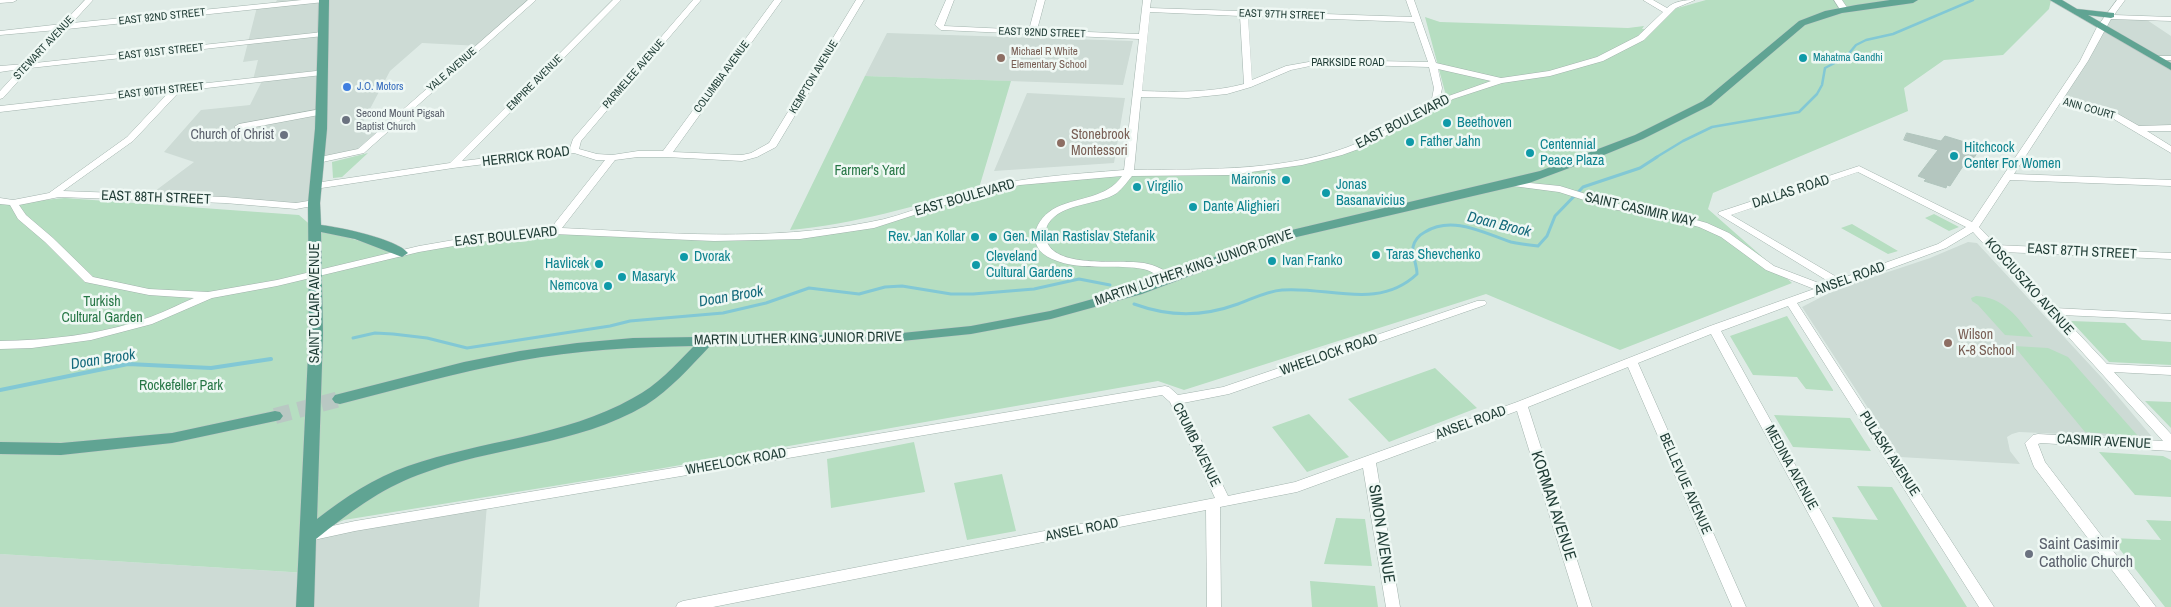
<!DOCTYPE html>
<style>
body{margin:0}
canvas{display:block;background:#dfebe6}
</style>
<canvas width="2171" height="607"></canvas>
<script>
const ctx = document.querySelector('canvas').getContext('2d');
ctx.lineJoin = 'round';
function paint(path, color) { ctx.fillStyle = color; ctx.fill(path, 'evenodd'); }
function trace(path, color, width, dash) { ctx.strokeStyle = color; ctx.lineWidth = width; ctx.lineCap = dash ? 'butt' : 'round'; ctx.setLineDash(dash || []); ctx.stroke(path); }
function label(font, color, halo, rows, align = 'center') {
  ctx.font = font + ' "Archivo Narrow",sans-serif'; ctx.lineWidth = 5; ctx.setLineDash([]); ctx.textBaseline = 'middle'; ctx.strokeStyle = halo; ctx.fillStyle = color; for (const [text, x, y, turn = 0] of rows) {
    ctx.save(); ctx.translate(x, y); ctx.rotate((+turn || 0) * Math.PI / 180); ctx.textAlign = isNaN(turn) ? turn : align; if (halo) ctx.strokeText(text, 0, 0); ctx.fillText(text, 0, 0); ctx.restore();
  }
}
const built = new Path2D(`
 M277,0h255l-52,46 -58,-3 -32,28 -27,51 29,2 -31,27 -43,9 -4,43 -18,3 -149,-9 47,-35 -30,-10 37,-42 49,-5 13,-26 -10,1 5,-20 -15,2 14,-55 17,-2z
 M2110,17l34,1 27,18v92l-32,1 -24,-13 -57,-16z
 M887,33l246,8 -10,44 -258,-9z
 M1027,93l98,5 -11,65 -120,8z
 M1968,242l9,1 126,136 50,59 -134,-6 -7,2 -5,3 3,14 10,13 -120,-7 -98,-150 35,-18 93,-31z
 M487,504l-8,103h-479v-53l306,19 2,-37z`);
const green = new Path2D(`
 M1706,0h345l-2,9 -46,46 -59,5 -40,28 4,23 -195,82 -5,16 84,74 -172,67 -134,-56 -302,96 -26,-9 -500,88 -314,51 -36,16 -1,37 -307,-19v-353l13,2 52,-5 234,17 15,13 88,25 104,-18 77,-3 164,6 103,-8 104,-31 88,-20 187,-7 73,-10 69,-22 64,-36 10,-12 -20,-75 15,5 188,6 16,-2 -2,3h7l18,-18z
 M865,76l146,5 -32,107c-63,18 -124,36 -189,42z
 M368,153l-26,24 -9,1 -1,-16z
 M1934,214l25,13 -10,4 -24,-13z
 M1852,224l46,27 -10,3 -47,-26z
 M1976,296c28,1 41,21 57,41l-28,-2 -27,-30 -6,-4 -1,-3z
 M1787,316l46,74v1l-27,-2 -9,-12 -44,-2 -23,-39z
 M2071,321l54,2 17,17 29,2v23l-62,-3z
 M2014,346l34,2 20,9 70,79 -53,-4z
 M1435,368l42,40 -88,34 -41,-43z
 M2145,401l26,1v26z
 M1309,414l40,43 -42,15 -35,-45z
 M1774,415l76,3 21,33 -78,-4z
 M914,442l11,50 -94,16 -4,-49z
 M2099,452l64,4 8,4v37l-36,-2z
 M1002,474l14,57 -49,9 -13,-57z
 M1857,486l35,1 75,120h-85l-50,-90 46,3z
 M1336,518l29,1 7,47 -48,-2z
 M2146,520l25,1v86h-6l-54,-69 50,2z
 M1310,581l65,5 3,21h-66z`);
const streamFar2 = new Path2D(`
 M1655,158l28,-17 29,-14 87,-15 18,-18 5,-9 3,-17 21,-11 10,-12 10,-5 27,-6 80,-34`);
const streamFar1 = new Path2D(`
 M1134,304c36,13 68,13 104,0 14,-5 29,-13 44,-14 46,-4 96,21 135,-16 0,-9 -5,-18 -4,-27 1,-6 6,-12 12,-15 27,-17 59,1 86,10 9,2 18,3 27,4l9,-10 8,-20 28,-29 57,-19 17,-11
 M353,338l22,-5 18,1 34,4 40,10 143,-22 20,-5 93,-8 43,-10 43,-15 50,6 26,-7 17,-1 49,8h22l61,-5 45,-10 31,6`);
const stream = new Path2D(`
 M0,390l128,-26 83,4 60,-9`);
const building = new Path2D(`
 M1907,133l34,8 4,-5 36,11 -11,17 -5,-1 -15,23 -3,-1 -1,3 -22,-7 2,-2 -8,-3 20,-26 -34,-10z`);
const majorTunnel = new Path2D(`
 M275,416l65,-17`);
const minor = new Path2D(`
 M0,0h17l-4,2 -13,1z
 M85,0h8l-21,23 230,-23h26l-4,2 -257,27 -32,34 288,-31 4,2 -4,2 -293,32 -27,30 -3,1v-8l20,-22 -20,3v-6l25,-2 32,-34 -57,5v-4l62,-7z
 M528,0h8l-172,153 -46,10 -3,-1v-4l43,-9z
 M613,0h8l-159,161 108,-13 3,-9 120,-139h8l-120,141 -2,8 18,5 15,1 26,-4h25l111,-151h8l-109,152 69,3 9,-2 18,-10 87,-143h8l-88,147 -19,10 -15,4 -76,-4h-28l-23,3 -53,68c103,5 206,14 308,-6 36,-6 70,-24 105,-33 49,-12 99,-15 149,-19l15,-131 -198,-9 -6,-5 11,-25h8l-10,26 85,4 8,-30h8l-8,30 102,4 4,-34h8l-1,8 262,9 -6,-17h8l22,63 65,15 48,-7 48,-14 41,-21 25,-24 -20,-12h10l14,8c7,-7 18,-8 28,-8l-19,8 -32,32 -41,21 -53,15 -48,7 -49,16 -86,47 -25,9 -40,10 -73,10 -97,1c-5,6 -9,12 -15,17 -20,13 -55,9 -69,31 -3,6 -4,12 -1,18 11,27 73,17 97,21 11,2 21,7 31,14l1,2 -1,2 -4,1c-10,-2 -17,-11 -28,-13 -30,-6 -62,3 -91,-10 -28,-12 -18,-41 5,-52 22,-10 50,-9 65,-31l-102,9 -41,9 -105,34 -74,11 -86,2 -160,-7 -83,9 -52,9 -142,34 -65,12 -60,26 -61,16 -59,8 -32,1v-8c48,-1 99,-6 144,-22 17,-5 33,-14 50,-21l-45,-3 -64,-13 -40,-40 -27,-23 -8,-14 -10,-1v-6l13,2 36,-7 78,-56 42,-45 -169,20v-6l325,-36v4l-3,1 -142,16 -47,50 -70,50 162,6 71,6 18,-3 5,3 -1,2 -22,4 -71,-6 -166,-6 -40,8 7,10 27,23 40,39 56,12 59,3 69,-12 142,-34 52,-9 80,-9 54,-68h-9l-22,-7 -121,15 -138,21 -5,-3 5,-3 135,-20zM1150,12l90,4 4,68c-34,9 -68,8 -102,7zM1248,16l166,6 14,40 -108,-2 -34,6 -34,14zM1320,64l109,3 5,21 -3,16c-24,13 -47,28 -71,38 -68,30 -153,27 -226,28l7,-73 47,1 39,-4 24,-7 40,-17zM1438,69l53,12 -51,18 2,-11z
 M1834,0h8l6,9 -1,2h-6z
 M2117,0h8l-11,15 57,2v4l-60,-2 -23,42 -25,38 55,15 21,12 32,-1v6h-24l24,15v7l-59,-35 -52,-15 -46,71 157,6v6l-161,-6 -31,47 17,18 175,8v6l-169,-7 52,56 117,6v6l-110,-5 46,49 64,3v8l-57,-3 57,62v17l-130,-8 -3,1 7,18 111,145h-16l-106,-140 -9,-24 8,-8 5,-1 125,7 -190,-209 -27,16 -149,55 197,304h-15l-191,-301 -67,25 153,276h-15l-148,-273 -73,29 108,244h-14l-104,-240 -100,40 64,200h-14l-61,-196 -141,52 24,144h-14l-23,-139 -66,24 -77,15 1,100h-14l-1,-97 -493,97h-37l2,-4 5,-2 532,-103 -45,-96 -8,-7 -807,136 -46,10 -5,-1 -2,-4 2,-4 5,-1 46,-10 810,-135 4,1 9,8 45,-8 254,-86h8l2,2 -2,2 -256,89 -46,9 45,93 67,-14 222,-80 193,-76 104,-37 -48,-19 -45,-33 -22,-10 -29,-8 -58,-10 -53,-17 -46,-6 -3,-1 -2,-2 2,-2 50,5 58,18 53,9 36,10 22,10 45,33 50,19 7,-2 -113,-69 1,-2 140,-46 113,56 108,-161 17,-34zM1858,172l108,55 -28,17 -98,35 -109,-64z
 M2153,56h18v4h-15l-4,-2z
 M321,109l4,3 -1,2 -85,16 -5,-3 5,-3z`);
const major = new Path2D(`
 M319,0h10l-2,129 -7,74 1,22c18,2 76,14 87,28l-6,4 -47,-18 -34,-7 2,102 -6,185c28,-22 57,-41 91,-53 74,-26 156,-29 225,-68 24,-12 42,-33 61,-52 -59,1 -118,4 -176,15 -60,11 -119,28 -178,43l-5,-1 -3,-4 3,-4 129,-33 56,-11 57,-8 56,-5 259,-4 79,-8 79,-15 82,-23 147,-55 261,-62 95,-36 68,-34 96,-80 26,-10 31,-6 34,-5h28l-5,3 -71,10 -37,12 -94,80 -68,34 -44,18 -70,26 -241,56 -146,55 -91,25 -80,15 -79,8 -182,4c-20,21 -39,43 -64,59 -69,41 -153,41 -228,70 -38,14 -69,38 -102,64l-2,68h-18l13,-273 -1,-131 7,-74z
 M2050,0h12l15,9 37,4v4l-3,1 -23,-3 83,48v7z
 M275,411l5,1 3,4 -3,4 -108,23 -111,12 -61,-1v-12l61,1 111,-10z`);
const markers = [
 [1001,58,5,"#8d6e63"],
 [1803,58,5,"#0f9aa8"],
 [347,87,5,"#3f7fe0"],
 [346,120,5,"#6b7280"],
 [1447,123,5,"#0f9aa8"],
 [284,135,5,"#6b7280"],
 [1410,142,5,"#0f9aa8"],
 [1061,143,5,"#8d6e63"],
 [1530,153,5,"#0f9aa8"],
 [1954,156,5,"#0f9aa8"],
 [1286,180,5,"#0f9aa8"],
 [1137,187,5,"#0f9aa8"],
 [1326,193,5,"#0f9aa8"],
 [1193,207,5,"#0f9aa8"],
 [975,237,5,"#0f9aa8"],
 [993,237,5,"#0f9aa8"],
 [1376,255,5,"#0f9aa8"],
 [684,257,5,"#0f9aa8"],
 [1272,261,5,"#0f9aa8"],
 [599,264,5,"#0f9aa8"],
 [976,265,5,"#0f9aa8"],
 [622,277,5,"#0f9aa8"],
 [608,286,5,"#0f9aa8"],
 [1948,343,5,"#8d6e63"],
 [2029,554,5,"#6b7280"]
];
const farStreetnames = [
 ["EAST 97TH STREET",1282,15,2],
 ["EAST 92ND STREET",162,17,-6],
 ["EAST 92ND STREET",1042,33,2],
 ["STEWART AVENUE",44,48,-47],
 ["EAST 91ST STREET",161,52,-6],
 ["PARKSIDE ROAD",1348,63],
 ["YALE AVENUE",452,70,-41],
 ["PARMELEE AVENUE",634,74,-49],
 ["COLUMBIA AVENUE",722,77,-54],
 ["KEMPTON AVENUE",814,77,-59],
 ["EMPIRE AVENUE",535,83,-45],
 ["EAST 90TH STREET",161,91,-6],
 ["ANN COURT",2089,109,16]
];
const farEducationnames = [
 ["Michael R White",1011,52],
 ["Elementary School",1011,65]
];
const farCulturenames = [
 ["Mahatma Gandhi",1813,58]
];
const farShopnames = [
 ["J.O. Motors",357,87]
];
const farWorshipnames = [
 ["Second Mount Pigsah",356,114],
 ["Baptist Church",356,127]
];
const streetNames = [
 ["EAST BOULEVARD",1403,122,-27],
 ["HERRICK ROAD",526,157,-7],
 ["DALLAS ROAD",1791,192,-18],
 ["EAST 88TH STREET",156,198,2],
 ["EAST BOULEVARD",965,198,-16],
 ["SAINT CASIMIR WAY",1640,210,13],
 ["EAST BOULEVARD",506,237,-6],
 ["EAST 87TH STREET",2082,252,3],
 ["MARTIN LUTHER KING JUNIOR DRIVE",1194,268,-19],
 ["ANSEL ROAD",1850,279,-20],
 ["KOSCIUSZKO AVENUE",2029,287,48],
 ["SAINT CLAIR AVENUE",315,303,-90],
 ["MARTIN LUTHER KING JUNIOR DRIVE",798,339,-1],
 ["WHEELOCK ROAD",1329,355,-19],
 ["ANSEL ROAD",1471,423,-20],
 ["CASMIR AVENUE",2104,442,3],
 ["CRUMB AVENUE",1196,445,64],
 ["PULASKI AVENUE",1889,454,57],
 ["WHEELOCK ROAD",736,462,-10],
 ["MEDINA AVENUE",1791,468,61],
 ["BELLEVUE AVENUE",1685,484,66],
 ["ANSEL ROAD",1082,530,-11]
];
const cultureNames = [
 ["Beethoven",1457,123],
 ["Father Jahn",1420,142],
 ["Centennial",1540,145],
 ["Peace Plaza",1540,161],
 ["Hitchcock",1964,148],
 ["Center For Women",1964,164],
 ["Maironis",1276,180,"right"],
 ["Jonas",1336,185],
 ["Basanavicius",1336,201],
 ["Virgilio",1147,187],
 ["Dante Alighieri",1203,207],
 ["Rev. Jan Kollar",965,237,"right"],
 ["Gen. Milan Rastislav Stefanik",1003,237],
 ["Taras Shevchenko",1386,255],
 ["Dvorak",694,257],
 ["Cleveland",986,257],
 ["Cultural Gardens",986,273],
 ["Ivan Franko",1282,261],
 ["Havlicek",589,264,"right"],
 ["Masaryk",632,277],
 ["Nemcova",598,286,"right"]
];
const worshipNames = [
 ["Church of Christ",274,135]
];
const educationNames = [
 ["Stonebrook",1071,135],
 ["Montessori",1071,151],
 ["Wilson",1958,335],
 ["K-8 School",1958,351]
];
const parkNames = [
 ["Farmer's Yard",870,171],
 ["Turkish",102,302],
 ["Cultural Garden",102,318],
 ["Rockefeller Park",181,386]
];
const waterNames = [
 ["Doan Brook",1499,225,14],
 ["Doan Brook",731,297,-10],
 ["Doan Brook",103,360,-9]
];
const nearStreetnames = [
 ["KORMAN AVENUE",1553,506,72],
 ["SIMON AVENUE",1381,534,81]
];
const nearWorshipnames = [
 ["Saint Casimir",2039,545],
 ["Catholic Church",2039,563]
];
paint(built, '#cddbd5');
paint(green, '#b6dec1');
trace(streamFar2, '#82c8d5', 2.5);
trace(streamFar1, '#82c8d5', 3);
trace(stream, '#82c8d5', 4);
paint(building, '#b4c6bf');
trace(building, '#b1c5bd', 1);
trace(majorTunnel, '#b9c8c3', 16, [16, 8]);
trace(minor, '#a2b3ad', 1);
trace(major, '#c0c8c6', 1);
paint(minor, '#fff');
paint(major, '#60a493');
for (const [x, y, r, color] of markers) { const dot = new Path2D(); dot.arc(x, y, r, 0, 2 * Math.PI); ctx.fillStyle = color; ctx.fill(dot); trace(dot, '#eff8f4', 2); }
label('11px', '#1f3c35', '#eff8f4', farStreetnames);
label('11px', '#785e54', '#eff8f4', farEducationnames, 'left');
label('11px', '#0d838f', '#eff8f4', farCulturenames, 'left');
label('11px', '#366cbe', '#eff8f4', farShopnames, 'left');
label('11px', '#5b616d', '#eff8f4', farWorshipnames, 'left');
label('14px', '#1f3c35', '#eff8f4', streetNames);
label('14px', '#0d838f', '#eff8f4', cultureNames, 'left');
label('14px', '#5b616d', '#eff8f4', worshipNames, 'right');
label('14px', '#785e54', '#eff8f4', educationNames, 'left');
label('14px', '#267645', '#eff8f4', parkNames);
label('italic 15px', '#156a7c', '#eff8f4', waterNames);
label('16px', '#1f3c35', '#eff8f4', nearStreetnames);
label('16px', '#5b616d', '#eff8f4', nearWorshipnames, 'left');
</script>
